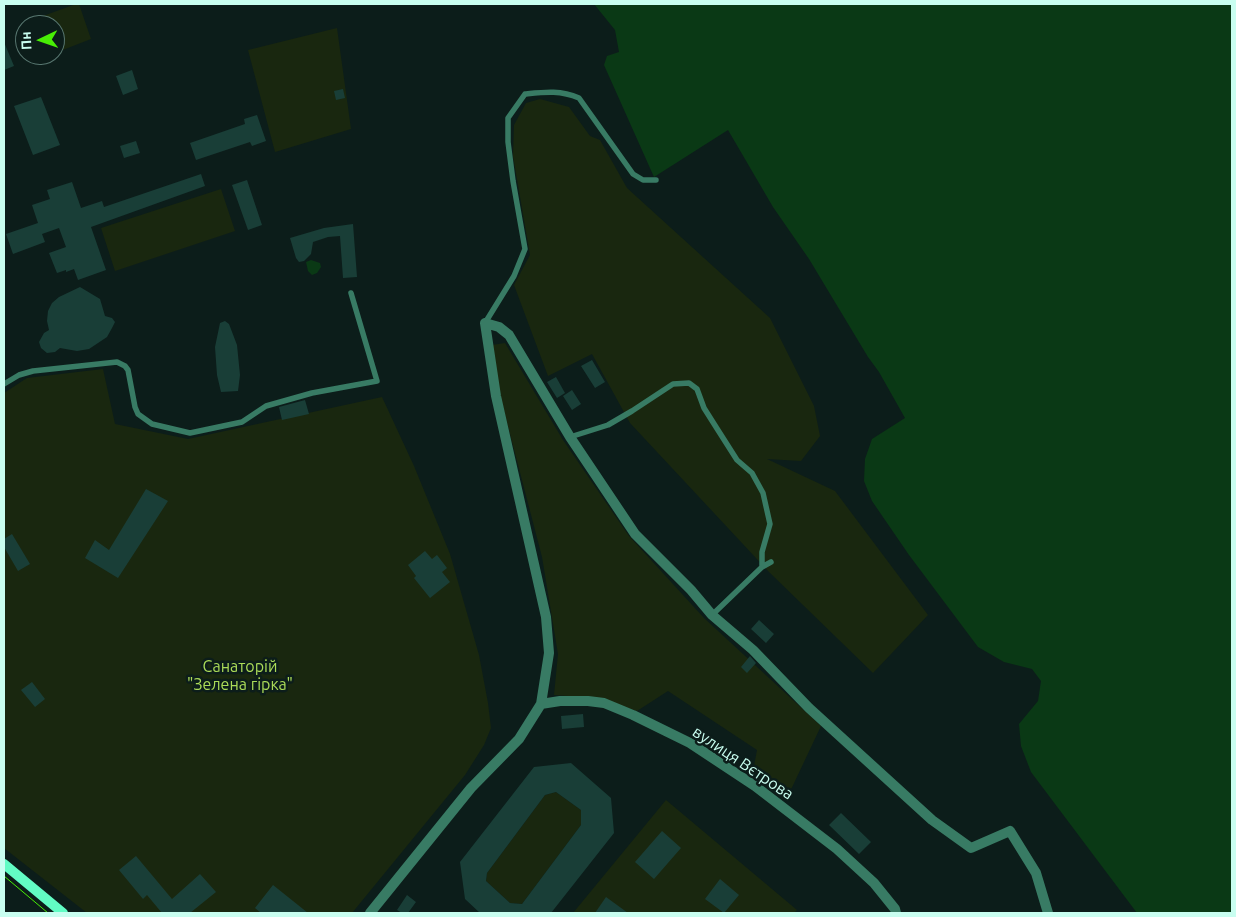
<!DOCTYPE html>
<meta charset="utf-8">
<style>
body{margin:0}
#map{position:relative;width:1236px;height:917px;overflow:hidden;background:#0c1d1a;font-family:Ubuntu,sans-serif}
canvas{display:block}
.frame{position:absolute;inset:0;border:5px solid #c9fef0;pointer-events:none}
.north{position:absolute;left:15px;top:15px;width:50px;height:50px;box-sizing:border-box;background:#0c1d1a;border:1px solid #587770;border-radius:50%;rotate:267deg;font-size:14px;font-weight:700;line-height:20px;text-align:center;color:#c9fef0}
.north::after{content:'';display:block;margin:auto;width:18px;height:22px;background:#48ee05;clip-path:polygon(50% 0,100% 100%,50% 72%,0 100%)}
</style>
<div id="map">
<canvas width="1236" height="917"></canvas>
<div class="frame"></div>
<div class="north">Пн</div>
</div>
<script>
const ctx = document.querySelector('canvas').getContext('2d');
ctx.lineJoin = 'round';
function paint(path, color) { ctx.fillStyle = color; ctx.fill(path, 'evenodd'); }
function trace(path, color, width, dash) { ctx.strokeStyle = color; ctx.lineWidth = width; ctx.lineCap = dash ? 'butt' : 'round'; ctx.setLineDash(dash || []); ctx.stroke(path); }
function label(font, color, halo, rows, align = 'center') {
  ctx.font = font + ' Ubuntu,sans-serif'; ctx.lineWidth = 5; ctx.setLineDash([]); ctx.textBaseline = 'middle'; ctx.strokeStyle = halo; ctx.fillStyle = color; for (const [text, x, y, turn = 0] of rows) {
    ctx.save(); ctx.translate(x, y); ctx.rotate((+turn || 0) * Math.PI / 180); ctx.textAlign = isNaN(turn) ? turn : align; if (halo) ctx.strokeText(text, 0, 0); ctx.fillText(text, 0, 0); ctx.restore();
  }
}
const green = new Path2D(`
 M76,4h3l12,35 -36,14v-28h-30v11l-4,-12z
 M337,28l14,101 -76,23 -27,-102z
 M540,99l29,8 21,29 10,4 27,48 143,130 44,88 6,30 -19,25 -34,-2 68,32 93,124 -55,58 -104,-101 -139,-149 -38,-69 -44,22 -34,-91 16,-30 -17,-99 1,-31 12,-22z
 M221,189l14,42 -120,40 -14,-43z
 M505,343l58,97 66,96 75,82 117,108 -34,72 -35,-21 5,-27 -89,-59 -31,20 -41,-13 -42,-3 4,-41 -16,-97 -46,-177 -4,-35z
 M103,369l12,55 73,15 194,-42 32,69 36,88 29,101 9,48 3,25 -7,17 -19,30 -113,138h-265l-83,-65v-455l23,-15z
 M556,792l25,18v15l-59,79 -12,-1 -24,-22 1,-8 58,-78z
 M666,800l131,110 -3,3h-221z`);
const water = new Path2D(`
 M594,4h638v909h-95l-106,-141 -10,-26 -2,-22 19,-23 3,-20 -9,-12 -28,-7 -26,-15 -69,-92 -37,-54 -8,-20 1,-22 7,-20 33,-21 -26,-46 -11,-15 -59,-98 -36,-52 -45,-77 -74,47 -50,-112 3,-9 12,-4 -4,-22z
 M311,260l9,3 1,4 -4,6 -5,2 -4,-4 -2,-9z`);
const building = new Path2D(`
 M4,42l10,24 -10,4z
 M132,70l6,19 -15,6 -7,-19z
 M343,89l2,9 -9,2 -2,-9z
 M41,97l19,48 -27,10 -19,-49z
 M257,115l9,26 -14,5 -2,-4 -54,18 -6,-17 55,-19 -1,-5z
 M136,141l4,12 -16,5 -4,-12z
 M201,174l4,12 -114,41 15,43 -28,10 -4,-11 -8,3v-2l-9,3 -8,-20 17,-6 -7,-19 -17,6 3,8 -32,12 -7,-20 32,-11 -6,-18 18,-6 -3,-9 25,-8 9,26 21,-7 2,6z
 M247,180l15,45 -14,5 -16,-45z
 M353,224l4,53 -14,1 -3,-42 -12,1 -15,5 -2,12 -7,7 -5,1 -3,-4 -6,-20 34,-10z
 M80,287l20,12 5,17 7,2 3,4 -3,6 -5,9 -18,12 -12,2 -17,-3 -5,4 -8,1 -6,-5 -2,-6 5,-9 5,-3 -2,-9 1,-10 4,-8 7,-6z
 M225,321l4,3 8,21 3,30 -2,16 -17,1 -4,-17 -2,-28 5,-24z
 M592,360l13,22 -10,6 -14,-22z
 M556,377l9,16 -8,5 -10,-16z
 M572,390l9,14 -9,6 -9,-14z
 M305,400l4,14 -27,6 -3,-13z
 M146,489l22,12 -50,77 -33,-20 10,-18 14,10z
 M12,534l18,30 -12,7 -14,-24v-8z
 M425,551l7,8 5,-4 10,13 -5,4 8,10 -20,16 -16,-20 2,-2 -8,-11z
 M759,620l15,14 -8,9 -15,-14z
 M750,656l6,7 -9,10 -6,-6z
 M32,682l13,17 -10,8 -14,-17z
 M583,714l1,13 -22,2 -1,-13z
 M571,763l40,35 3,35 -63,80h-71l-15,-14 -5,-37 74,-95zM556,792l25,18v15l-59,79 -12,-1 -24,-22 1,-8 58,-78z
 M841,813l30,29 -12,12 -30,-29z
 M662,831l19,17 -27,31 -19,-17z
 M136,856l36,43 28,-25 16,18 -26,21h-28l-15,-18 -4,4 -24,-29z
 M720,879l19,16 -15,18 -19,-14z
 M273,885l35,28h-47l-6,-5z
 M407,895l9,7 -8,11h-6l-5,-3z
 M606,897l22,16h-33z`);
const lane = new Path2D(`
 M485,323l29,-47 11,-27 -12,-68 -5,-39v-24l17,-24c20,-2 35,-4 54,4l54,76 10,6h13
 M4,384l15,-9 14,-4 84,-9 8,4 3,4 7,37 3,7 14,10 38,9 52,-11 24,-16 46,-13 65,-12 -26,-88
 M570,437l38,-12 24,-14 41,-27 16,-1 8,6 7,19 12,19 21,33 15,13 11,20 7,31 -8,28v15
 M712,615l50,-48 9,-5`);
const street = new Path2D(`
 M541,704l19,-3h28l16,2 29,12 57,28 65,43 82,63 37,34 21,26 1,4
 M370,913l101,-125 48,-49 22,-35 8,-51 -3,-36 -50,-221 -11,-73 14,4 10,8 61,102 65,97 56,56 21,25 41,35 56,58 123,112 39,28 39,-17 26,42 12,40`);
const secondary = new Path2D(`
 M4,864l59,49`);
const tram = new Path2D(`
 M4,876l44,37`);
const parkNames = [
 ["Санаторій",240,667],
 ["\"Зелена гірка\"",240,685]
];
const streetNames = [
 ["вулиця Вєтрова",743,763,34]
];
paint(green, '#19270f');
paint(water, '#0a3915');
paint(building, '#193e37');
trace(lane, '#387b64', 5.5);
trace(street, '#387b64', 10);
trace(secondary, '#62fcc4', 10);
trace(tram, '#48ee05', 1);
label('16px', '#abdb58', '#0c1d1a', parkNames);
label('16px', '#c9fef0', '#0c1d1a', streetNames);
</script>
